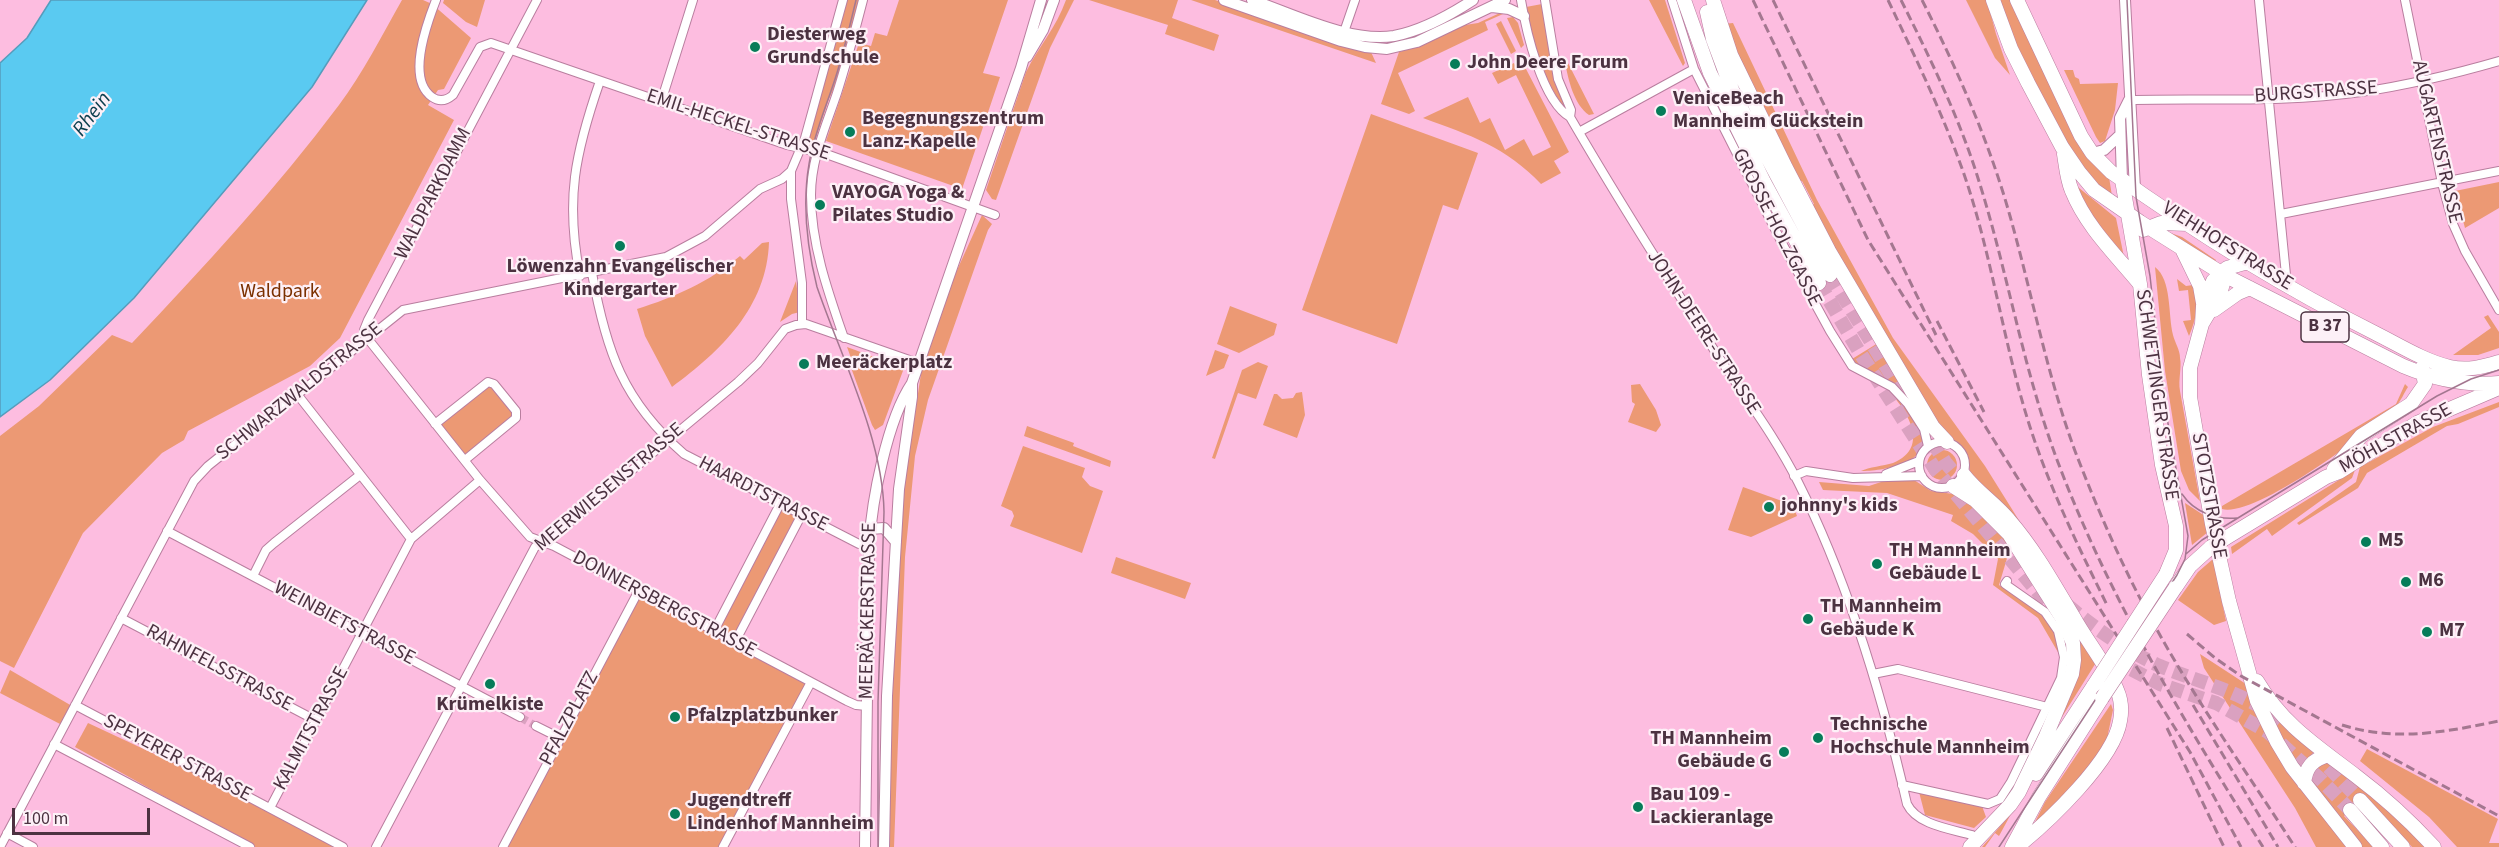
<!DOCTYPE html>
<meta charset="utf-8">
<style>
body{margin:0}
#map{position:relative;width:2499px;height:847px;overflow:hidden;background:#fdbde0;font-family:"Source Sans 3",sans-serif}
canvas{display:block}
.scale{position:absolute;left:12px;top:808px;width:138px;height:27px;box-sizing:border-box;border:3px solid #4c3241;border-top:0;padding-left:8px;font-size:18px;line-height:21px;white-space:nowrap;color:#4c3241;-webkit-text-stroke:4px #fdf0f7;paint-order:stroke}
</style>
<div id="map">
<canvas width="2499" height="847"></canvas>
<div class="scale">100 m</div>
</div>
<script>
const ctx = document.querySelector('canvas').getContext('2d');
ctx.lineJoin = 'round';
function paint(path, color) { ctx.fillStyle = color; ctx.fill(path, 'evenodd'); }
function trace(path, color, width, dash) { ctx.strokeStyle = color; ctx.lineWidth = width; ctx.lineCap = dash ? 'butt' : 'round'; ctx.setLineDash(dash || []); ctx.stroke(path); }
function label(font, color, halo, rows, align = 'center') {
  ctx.font = font + ' "Source Sans 3",sans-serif'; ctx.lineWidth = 4.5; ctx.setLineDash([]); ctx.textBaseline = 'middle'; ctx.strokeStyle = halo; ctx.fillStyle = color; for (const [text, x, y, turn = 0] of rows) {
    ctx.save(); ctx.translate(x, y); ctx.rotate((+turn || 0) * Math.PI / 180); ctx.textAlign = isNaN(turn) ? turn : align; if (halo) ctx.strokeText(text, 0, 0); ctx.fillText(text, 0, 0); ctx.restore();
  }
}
const green = new Path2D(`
 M402,0h21l9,4 39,34 -27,51 -6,1 -10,15 26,15 -114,218 -30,28 -122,65 -4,9 -22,13 -79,80 -69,135 -14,-7v-225l39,-30 73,-71 20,8c72,-76 144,-154 207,-238 24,-32 43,-70 63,-105z
 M444,0h41l-8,27 -11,-5 -23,-19z
 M843,0h20l-21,71 -13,28 -17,51 -12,-1z
 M899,0h109l-25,73 17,4 -38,112 -136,-48 33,-98 12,3 4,-13 12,3z
 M1066,0h8l-24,48 -54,152 -4,-1 -6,-9 40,-118c13,-26 30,-44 40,-72z
 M1089,0h89l-6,18 47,17 -5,16 -49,-17 3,-9z
 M1191,0h24l156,52 5,11z
 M1649,0h16l20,63 -2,3z
 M1966,0h21l9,34 14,41 -15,-17z
 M1999,0h12l98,177 3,19c-48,-33 -92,-140 -113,-196z
 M1542,4l10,67 15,40c-24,-29 -33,-68 -41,-104z
 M1502,12l1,2 -18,8 3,8 -90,43 17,38 -6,3 -28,-10 18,-52 20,-6 46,-21 13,-2z
 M1513,17l5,6 6,22 -3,3 -14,-30z
 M1501,21l15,30 -5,3 -15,-30z
 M1733,23l84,177 76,138 92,128 65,104 -80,-93c0,-36 -14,-31 -35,-53l-124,-218 3,-2 -12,-23h-4l-75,-157z
 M1567,61l27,53 -5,1c-15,-10 -21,-36 -24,-53z
 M1514,63l4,8 7,-4 44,85 -15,9 7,12 -20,11c-35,-37 -71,-49 -118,-66l45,-21 12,26 10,-5 15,32 19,-11 9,17 18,-9 -35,-72 -18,9 -6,-11z
 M2064,70h9l2,7 4,2 1,5 38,-1 -3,27 -10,31 -5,2 -4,-6z
 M1371,114l107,39 -20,57 -15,-5 -46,139 -95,-34z
 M2499,182v26l-34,20 -10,-37z
 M2073,183l43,35 8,39 -31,-39z
 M982,215l10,9 -4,6 -60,170 -13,56 -10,101 -11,290h-8l13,-313 9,-75 14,-92 26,-77z
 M2165,231l17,6 34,23 -2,3z
 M769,242c-2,65 -48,109 -97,145l-27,-51 -8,-27c38,-12 72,-27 103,-53l4,4 18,-17z
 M2155,267c17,13 13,48 18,68 2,8 7,15 7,23 2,9 -2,22 0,33l20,110 -11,-11 -8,-19 -16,-100z
 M2177,279l9,7 7,-1c7,18 3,34 -4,51l-6,-15 8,-1 -3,-30 -9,1z
 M796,281l4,31 -8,2 -12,8z
 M1230,306l47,18 -3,11 -35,18 -22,-9z
 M2488,315l11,17v16l-21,7h-25l38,-27 -7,-11z
 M1878,343l30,51 -2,2 -16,-14 -36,-19 -2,-4z
 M847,347l57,21 -21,57 -8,5 -3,-5 -22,-60 1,-7z
 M1215,350l14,5 -5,13 -18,8z
 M1258,362l10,4 -12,33 -18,-6 -23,66 -3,-1 30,-88z
 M488,382l28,36 -51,42 -30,-36z
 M1640,384l16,26 5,15 -5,7 -28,-10 7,-18 -3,-2 -1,-17z
 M2405,384l3,3c-4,6 -7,14 -12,19 -25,26 -141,112 -174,103v-3l174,-102z
 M1887,389c11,6 17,16 24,27 3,5 8,10 10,15 13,33 -40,40 -60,40 8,-4 22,-5 32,-8 39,-16 13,-54 -6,-74z
 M1302,392l3,23 -8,23 -34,-13 11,-31h3l5,5 11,-1 3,-5z
 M2499,402v5l-41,17 -11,2 -80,47 -9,15 -59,37 -2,-2 59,-41 4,-15 73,-40z
 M1027,426l47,17 -1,3 38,15 -1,6 -86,-31z
 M1023,446l62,22 -3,9 8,9 13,5 -21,62 -72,-27 4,-10 -2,-5 -11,-5z
 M1927 465a15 15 0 1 1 30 0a15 15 0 1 1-30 0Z
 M2355,470l-3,8 -80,58 -5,-7 -35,25 -1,-7z
 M1914,480l17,11 30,4 50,50 -12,40 43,30 15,20 2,19 -21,-36 -45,-33 5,-26 -25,-25 -22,-13 2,-6 -66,-22 -64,-3 -4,-8 50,4 15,-5z
 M1743,487l50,18 4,11 -46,21 -23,-7z
 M2185,503l20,13 3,16 -16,13z
 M780,504l21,12 -66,126 73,40 -88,165h-217l135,-255 76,39z
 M1116,557l75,26 -6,16 -74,-26z
 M2213,559l13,62 -12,4 -36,-25 20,-28z
 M2080,635l17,26 -45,72 25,-96z
 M2200,654l46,30 8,27 25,46 68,90h-31l-21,-39 -91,-140z
 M10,670l62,36 -10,19 -62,-32z
 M2265,702l53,50 -11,7 -5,12 -15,-18z
 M2111,704l2,6 -5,24 4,2 -13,21 -62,69 -3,-2 11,-22z
 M88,723l182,85 73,39h-88l-180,-100z
 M2367,749l131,70 -9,24h10v4h-42l-28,-30 -69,-56z
 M2324,760l32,21 74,66h-18l-47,-52 -21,21 30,31h-15l-49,-67 2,-13z
 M1919,792l63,14 4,11 -12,11 -49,-13z
 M2011,814l-12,22 -4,-3 -10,14h-3z`);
const water = new Path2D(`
 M51,0h316l-55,87 -178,211 -84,82 -50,37v-354l27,-25z`);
const minorTunnel = new Path2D(`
 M520,717l16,9`);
const primaryTunnel = new Path2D(`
 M1830,275l79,129
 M1819,283l41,70 75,116 116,139
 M1921,423l24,39 24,28
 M2067,605c29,24 58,45 93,61 43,18 89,27 125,58
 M2113,660l47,24 56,19 52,29 53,48 29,30
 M2314,752l46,48`);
const minor = new Path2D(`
 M436,0c-9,23 -30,79 -4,97 7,5 14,4 21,-2l27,-48 11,-4 296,102 42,10 166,60
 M537,0l-169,320 -4,10v4l116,146 50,57 24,9 293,155 9,4 11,1
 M1521,0c5,31 21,101 49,117 47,81 97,160 148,239 27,41 58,82 80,126 51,101 84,213 109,322 10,21 44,25 65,31l5,4
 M1545,0l13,79 13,31 -1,7
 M1672,0l22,69 89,176 47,86 22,35 40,21 16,17 16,25 4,17
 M2259,0l28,285
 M2405,0l37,183 11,41 12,27 34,59
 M1344,32l11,-32
 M2129,100c77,-2 156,3 232,-8 47,-7 93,-18 138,-31
 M661,102l32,-102
 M1579,132l115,-63
 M2281,214l218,-43
 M592,273c14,78 31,128 92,181l175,90 10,1
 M580,276c-15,-76 -5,-123 20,-195
 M802,324v-41l-11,-84v-28l14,-33 38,-138
 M844,338c-16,-46 -33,-94 -33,-143 0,-36 15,-69 26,-102 10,-31 18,-62 26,-93
 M297,394l114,145
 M435,424l53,-42 6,2 22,27v7l-51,42
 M1919 465a23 23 0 1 1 46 0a23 23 0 1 1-46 0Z
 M1886,474l33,-13
 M1794,476l12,-5 47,7 69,-2
 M167,531l353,186
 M253,576l13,-26 8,-7 86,-68
 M121,618l196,103
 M714,631l66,-127
 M735,642l66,-126
 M1873,674l25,-5 149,38
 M75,705l268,142
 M536,726l24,12
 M54,744l196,103
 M1902,785l86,19 12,-5 11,-17 50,-104 3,-21 -6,-26 -13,-19 -40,-28 2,-3
 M270,808l141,-269 69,-59
 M7,833l26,14
 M0,847l194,-366 14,-15 195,-156 263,-53 39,-21 55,-47 22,-10 9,-8
 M376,847l159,-300 13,-7 190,-158 20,-19 27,-34 11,-4 10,-1 112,39
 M503,847l135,-255
 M723,847l88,-165`);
const tertiary = new Path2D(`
 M1224,0l117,41 24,6 22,2 30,-7 88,-42
 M1252,0c41,14 98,43 142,36 26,-5 56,-21 79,-36
 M2125,0l10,189
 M1492,7l17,2 15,7
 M1027,57l16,-27 11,-30
 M2092,153l12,-3 16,-15
 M2122,180l-2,-62 9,-18
 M870,529l14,-1 12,14
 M865,847l4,-302c3,-45 18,-125 43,-162l109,-315 20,-68
 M884,847l3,-151 12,-207 13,-92v-14`);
const primary = new Path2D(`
 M1684,0l26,73 54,109 55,101
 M1713,0l18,55 55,113 43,83 104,176 14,15
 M1993,0l18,49 17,34 34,64 17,25 15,18 46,32 86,54 177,90c31,13 61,20 96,17
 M2017,0l64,136 11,17 19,19c84,60 172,115 264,161 24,12 49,28 75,34 17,4 33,0 49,-5
 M1707,12l6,27 21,56 96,180
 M2064,154c2,12 3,26 8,37 14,35 43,63 67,92
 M2122,180l18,104 9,91 13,90 14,61v24l-10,24
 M2143,230l18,-7 27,1
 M2182,249l18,37 3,17
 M2248,262l-21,6 -14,13 -10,25 -1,18 -12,44v29l22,127 17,77 28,100 20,41 15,25 63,80
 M2214,310l24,-17 12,-5
 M2202,324l18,-30 7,-25
 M2334,469l27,-33 50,-32 14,-20 -3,-16
 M1964,475c13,17 31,28 45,45 27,31 47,68 68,103 13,22 30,43 40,67 4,9 5,21 3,31 -6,39 -72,101 -103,126
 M1953,486l22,14 34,34 53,84 11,25 1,17 -2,14 -26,62 -27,56 -9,13 -40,42
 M2224,539l102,-62 13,-5 78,-49 82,-35
 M2175,588l15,-22 21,-19
 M2257,681c26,44 60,65 99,95 28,21 54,45 78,71
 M2036,774l58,-89
 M2304,783c2,-16 8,-23 24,-28
 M2360,800l43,47
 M2350,810l32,37
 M2012,847l27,-50 63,-99`);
const tram = new Path2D(`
 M856,0c-6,25 -12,51 -20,76 -9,29 -22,57 -27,88 -7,41 -2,83 8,123 24,70 66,152 67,225l-6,190v145
 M2182,494c12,18 34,26 55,24
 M2186,554l16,-14 235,-144 34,-17 28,-9
 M1999,847l178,-272 8,-16 3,-23 -24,-135 -14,-125 -14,-79 -9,-197`);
const rail = new Path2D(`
 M1753,0l115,240 322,512 51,95
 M1773,0l163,335
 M1888,0c28,59 57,118 78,180 27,81 38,166 64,247 20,62 49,121 78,180
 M1901,0c28,56 57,115 76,175 30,93 45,190 79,282 51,138 129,266 207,390
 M1922,0c35,69 67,141 88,216 22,78 37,159 65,235 22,57 46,113 75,166 43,80 96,154 145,230
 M1937,321l47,91
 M2187,634l28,24 26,18 258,140
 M2193,705l85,142
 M2342,725c54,17 103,7 157,-4
 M2167,728l57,119`);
const primaryBridge = new Path2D(`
 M2211,547l13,-8
 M2094,685l72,-111
 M2102,698l73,-110`);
const markers = [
 [755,47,6,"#077c59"],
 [1455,64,6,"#077c59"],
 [1661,111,6,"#077c59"],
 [850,132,6,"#077c59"],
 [820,205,6,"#077c59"],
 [620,246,6,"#077c59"],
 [804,364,6,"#077c59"],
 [1769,507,6,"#077c59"],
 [2366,542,6,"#077c59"],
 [1877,564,6,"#077c59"],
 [2406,582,6,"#077c59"],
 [1808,619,6,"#077c59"],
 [2427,632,6,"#077c59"],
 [490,684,6,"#077c59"],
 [675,717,6,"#077c59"],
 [1818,738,6,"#077c59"],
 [1784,752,6,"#077c59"],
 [1638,807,6,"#077c59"],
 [675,814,6,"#077c59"]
];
const shields = [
 [2325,327,48]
];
const shieldNames = [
 ["B 37",2325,327]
];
const poiNames = [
 ["Diesterweg",767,36],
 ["Grundschule",767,59],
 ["John Deere Forum",1467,64],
 ["VeniceBeach",1673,100],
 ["Mannheim Glückstein",1673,123],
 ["Begegnungszentrum",862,120],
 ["Lanz-Kapelle",862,143],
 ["VAYOGA Yoga &",832,194],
 ["Pilates Studio",832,217],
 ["Löwenzahn Evangelischer",620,268,"center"],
 ["Kindergarter",620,291,"center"],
 ["Meeräckerplatz",816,364],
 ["johnny's kids",1781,507],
 ["M5",2378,542],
 ["TH Mannheim",1889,552],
 ["Gebäude L",1889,575],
 ["M6",2418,582],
 ["TH Mannheim",1820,608],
 ["Gebäude K",1820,631],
 ["M7",2439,632],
 ["Krümelkiste",490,706,"center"],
 ["Pfalzplatzbunker",687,717],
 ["Technische",1830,726],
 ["Hochschule Mannheim",1830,749],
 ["TH Mannheim",1772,740,"right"],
 ["Gebäude G",1772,763,"right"],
 ["Bau 109 -",1650,796],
 ["Lackieranlage",1650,819],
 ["Jugendtreff",687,802],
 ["Lindenhof Mannheim",687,825]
];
const streetNames = [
 ["BURGSTRASSE",2316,93,-4],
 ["EMIL-HECKEL-STRASSE",738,126,18],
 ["AUGARTENSTRASSE",2436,142,77],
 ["WALDPARKDAMM",434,194,-63],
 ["GROSSE HOLZGASSE",1776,228,63],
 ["VIEHHOFSTRASSE",2227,247,32],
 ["JOHN-DEERE-STRASSE",1703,333,57],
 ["SCHWARZWALDSTRASSE",300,392,-39],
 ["SCHWETZINGER STRASSE",2156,395,82],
 ["MÖHLSTRASSE",2396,439,-29],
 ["MEERWIESENSTRASSE",610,488,-40],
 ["HAARDTSTRASSE",763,495,27],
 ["STOTZSTRASSE",2208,496,80],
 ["DONNERSBERGSTRASSE",664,605,28],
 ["MEERÄCKERSTRASSE",869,611,-89],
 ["WEINBIETSTRASSE",344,624,28],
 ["RAHNFELSSTRASSE",219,669,28],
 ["PFALZPLATZ",570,719,-62],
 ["KALMITSTRASSE",312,729,-62],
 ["SPEYERER STRASSE",177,759,28]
];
const parkNames = [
 ["Waldpark",280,293]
];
const waterNames = [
 ["Rhein",93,115,-53]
];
paint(green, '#ec9974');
paint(water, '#5acaf1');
trace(water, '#569cbc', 1.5);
trace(minorTunnel, '#daa1c0', 8, [8, 4]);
trace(primaryTunnel, '#daa1c0', 14, [14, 7]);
trace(minor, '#b97e9f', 10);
trace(tertiary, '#b97e9f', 12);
trace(primary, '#b97e9f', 15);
trace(minor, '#fff', 8);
trace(tertiary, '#fff', 10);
trace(primary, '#fff', 14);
trace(tram, '#a47790', 1.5);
trace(rail, '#a47790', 3, [9, 4.5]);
trace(primaryBridge, '#b97e9f', 15, []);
trace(primaryBridge, '#fff', 14);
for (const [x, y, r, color] of markers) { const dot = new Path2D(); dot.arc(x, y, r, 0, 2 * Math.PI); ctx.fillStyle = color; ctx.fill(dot); trace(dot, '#fdf0f7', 2); }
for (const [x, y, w] of shields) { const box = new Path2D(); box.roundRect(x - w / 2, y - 15, w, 30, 4.5); ctx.fillStyle = '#fdf0f7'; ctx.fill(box); trace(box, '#4c3241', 1.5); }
label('bold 18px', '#4c3241', null, shieldNames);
label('bold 20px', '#4c3241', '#fdf0f7', poiNames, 'left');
label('20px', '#4c3241', '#fdf0f7', streetNames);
label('20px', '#7b3001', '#fdf0f7', parkNames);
label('italic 21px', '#0b3e4e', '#fdf0f7', waterNames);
</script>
